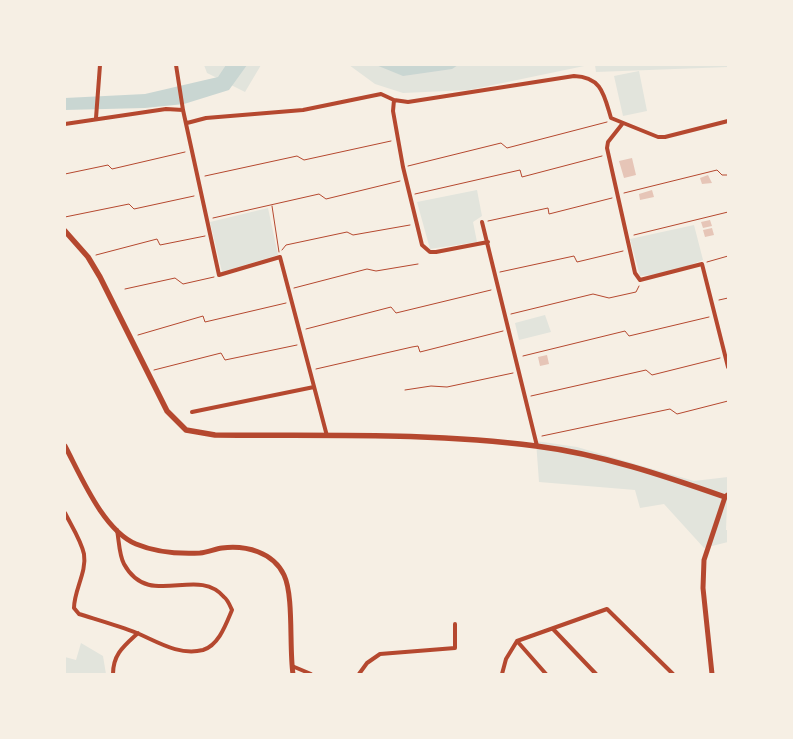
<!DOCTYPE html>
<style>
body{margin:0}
#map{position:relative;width:793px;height:739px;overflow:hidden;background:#f6efe4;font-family:Rubik,sans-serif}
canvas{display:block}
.frame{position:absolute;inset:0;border:66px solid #f6efe4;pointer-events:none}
</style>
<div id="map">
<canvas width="793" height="739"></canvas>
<div class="frame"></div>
</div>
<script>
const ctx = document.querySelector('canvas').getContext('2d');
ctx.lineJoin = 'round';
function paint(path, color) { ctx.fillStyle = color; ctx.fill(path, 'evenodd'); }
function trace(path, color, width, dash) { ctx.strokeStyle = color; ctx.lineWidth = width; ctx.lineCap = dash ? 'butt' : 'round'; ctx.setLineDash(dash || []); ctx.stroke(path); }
const green = new Path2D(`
 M204,65h57l-16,27 -38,-19z
 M349,65h240l-120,25 -66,3 -28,-9z
 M595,65h133v2l-132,5z
 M639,71l8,40 -24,5 -9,-40z
 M477,190l5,26 -9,6 4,20 -47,7 -13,-47z
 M268,208l10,47 -56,17 -12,-50z
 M694,225l9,35 -33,13 -30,3 -10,-37z
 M545,315l6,17 -32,8 -4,-17z
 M536,441l41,6 117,34 34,-4 -2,53h2v12l-24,6 -40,-44 -24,4 -5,-18 -96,-8z
 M81,643l22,13 3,18h-41v-17l11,3z`);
const water = new Path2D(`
 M226,65h21l-18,25 -45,14 -39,4 -80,2v-12l80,-4 73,-17z
 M376,65h82l-6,4 -49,7z`);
const building = new Path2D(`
 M632,158l4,17 -12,3 -5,-17z
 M708,175l4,8 -10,1 -2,-6z
 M652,190l2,7 -14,3 -1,-6z
 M710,220l2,6 -9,2 -2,-6z
 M712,228l2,7 -9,2 -2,-7z
 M547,355l2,9 -9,2 -2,-9z`);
const path = new Path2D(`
 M408,166l93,-23 6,5 100,-26
 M65,174l43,-9 4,4 73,-17
 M205,176l92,-20 7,4 87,-19
 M624,193l93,-23 5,5h6
 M415,194l105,-24 2,7 80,-21
 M272,206l7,46
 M65,217l64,-13 5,5 60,-13
 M213,218l106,-24 7,5 74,-18
 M488,221l60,-13 1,6 63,-16
 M634,235l94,-23
 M282,250l4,-5 61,-13 6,3 57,-10
 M96,255l61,-16 3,6 45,-9
 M707,262l21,-6
 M500,272l74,-16 3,6 46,-11
 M294,288l73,-19 9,2 42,-7
 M125,289l50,-11 8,6 31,-7
 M719,300l9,-2
 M511,314l82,-20 16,4 27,-6 3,-6
 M306,329l85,-22 5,6 95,-23
 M138,335l65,-19 2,6 81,-19
 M523,356l102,-25 4,5 80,-19
 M316,369l96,-22 6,-1 2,6 83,-21
 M154,370l67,-17 4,7 72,-15
 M405,390l26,-4 16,1 66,-14
 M531,396l115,-26 6,5 68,-17
 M542,436l128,-27 7,5 51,-13`);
const minor = new Path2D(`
 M176,65l7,45 36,165 61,-18 47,179
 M394,100l-1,11 10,56 19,78 8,7h6l52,-10
 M96,118l4,-53
 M187,123l19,-5 97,-8 78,-16 13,6 14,2 166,-26c28,1 30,19 37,42l47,19h7l63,-16
 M623,123l-15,19 -1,6 28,125 5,7 62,-16 26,103
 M65,124l101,-15 17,1
 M482,222l55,224
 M192,412l122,-25
 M65,513c6,12 16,27 19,41 3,18 -10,36 -10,54l5,6c19,6 40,12 58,19 21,9 42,23 66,17 16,-5 23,-26 29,-40 -2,-4 -4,-10 -8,-13 -27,-32 -75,13 -100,-33 -5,-9 -5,-24 -7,-34
 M553,629l43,45
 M517,641l29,33
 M292,666l19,8
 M113,674c0,-20 11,-28 25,-41
 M359,674l8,-11 13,-9 75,-6v-24
 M502,674l4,-15 11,-18 90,-32 66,65`);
const tertiary = new Path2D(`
 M65,446c16,30 38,84 71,98 19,8 44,10 64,9 8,-1 15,-4 22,-5 24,-3 51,4 62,27 10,21 5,73 9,99
 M712,674l-9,-86 1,-28 21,-63`);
const secondary = new Path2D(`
 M65,231l23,26 12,20 67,134 19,19 29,5c106,1 215,-3 321,11 64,8 129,30 189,51l3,-2`);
paint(green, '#e2e4dc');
paint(water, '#c9d6d2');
paint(building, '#e6c5b7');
trace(path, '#b5482f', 1);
trace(minor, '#b5482f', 4);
trace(tertiary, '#b5482f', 5);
trace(secondary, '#b5482f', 5.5);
</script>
